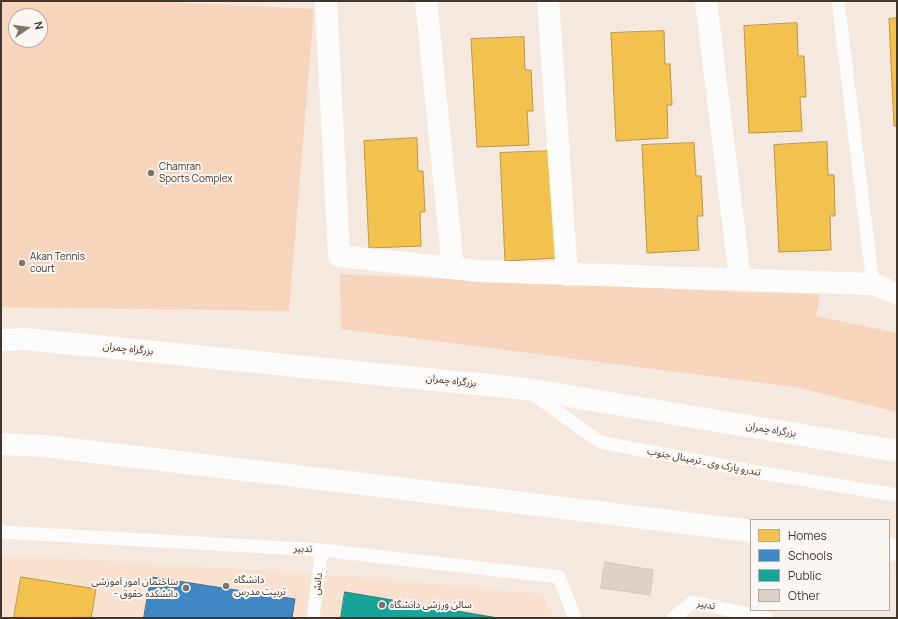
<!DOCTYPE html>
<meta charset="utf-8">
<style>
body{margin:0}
#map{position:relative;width:898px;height:619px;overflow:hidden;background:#f5e8df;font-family:Manrope,sans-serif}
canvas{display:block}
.frame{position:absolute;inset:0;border:2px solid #41362e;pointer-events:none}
.legend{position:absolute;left:750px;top:519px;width:140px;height:92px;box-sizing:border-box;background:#fdf7f3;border:1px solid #b2aaa4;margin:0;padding:5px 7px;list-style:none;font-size:12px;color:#41362e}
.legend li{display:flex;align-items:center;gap:8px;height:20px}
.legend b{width:20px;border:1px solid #b2aaa4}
.north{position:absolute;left:8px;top:8px;width:40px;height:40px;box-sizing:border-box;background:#fdf7f3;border:1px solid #b2aaa4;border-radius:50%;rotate:77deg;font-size:11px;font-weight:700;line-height:16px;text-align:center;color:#41362e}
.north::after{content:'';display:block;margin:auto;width:14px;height:18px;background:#80746c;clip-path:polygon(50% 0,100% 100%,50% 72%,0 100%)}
</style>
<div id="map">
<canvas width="898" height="619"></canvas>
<div class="frame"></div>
<ul class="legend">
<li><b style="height:11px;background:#f2c14e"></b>Homes</li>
<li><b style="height:11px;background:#3f88c5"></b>Schools</li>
<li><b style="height:11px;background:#17a398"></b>Public</li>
<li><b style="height:11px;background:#dcd2ca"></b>Other</li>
</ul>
<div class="north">N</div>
</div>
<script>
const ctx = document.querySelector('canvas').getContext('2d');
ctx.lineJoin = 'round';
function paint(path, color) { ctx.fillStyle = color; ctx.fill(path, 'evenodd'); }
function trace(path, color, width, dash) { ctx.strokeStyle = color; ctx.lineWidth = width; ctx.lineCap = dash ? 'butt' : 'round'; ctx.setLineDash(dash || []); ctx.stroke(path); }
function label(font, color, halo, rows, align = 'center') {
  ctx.font = font + ' Manrope,"Noto Sans Arabic",sans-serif'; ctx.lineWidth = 4; ctx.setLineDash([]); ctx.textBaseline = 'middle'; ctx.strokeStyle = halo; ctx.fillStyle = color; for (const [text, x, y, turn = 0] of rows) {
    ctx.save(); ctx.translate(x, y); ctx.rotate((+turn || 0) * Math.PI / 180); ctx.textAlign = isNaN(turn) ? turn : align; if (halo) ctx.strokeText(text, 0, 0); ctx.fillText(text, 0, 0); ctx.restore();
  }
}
const built = new Path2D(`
 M1,557l74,2 285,18 182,17 13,24h-554z`);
const green = new Path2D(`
 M1,1h149l164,8 -25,302 -288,-4zM16,16h24v24h-24z
 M340,274l402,18 78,2 -4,22 81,17v79l-102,-25 -454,-58z`);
const homes = new Path2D(`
 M897,18v108h-3l-5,-107z
 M797,23l1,33h6l2,41h-6l2,34 -53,2 -5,-107z
 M664,31l1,33h5l2,41h-5l1,33 -52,3 -5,-108z
 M524,37l1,33h6l2,41h-6l2,34 -52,2 -6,-108z
 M417,138l1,33h5l2,41h-5l1,34 -52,2 -5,-107z
 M827,142l1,33h6l1,41h-5l1,34 -52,2 -5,-107z
 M694,143l2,33h5l2,40h-6l2,34 -52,3 -5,-108z
 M552,151l5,107 -52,3 -5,-108z
 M21,577l75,12 -5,29h-77z`);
const schools = new Path2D(`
 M151,577l144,22 -3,19h-148z`);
const public = new Path2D(`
 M345,592l153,26h-157z`);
const building = new Path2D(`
 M605,562l48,8 -3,25 -49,-7z`);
const service = new Path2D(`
 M838,1l35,283
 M533,394l67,48 157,30 140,23
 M1,532l321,18 237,27 16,41
 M313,618l9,-68
 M673,618l20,-16 74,16`);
const minor = new Path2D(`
 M326,1l13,255 140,15 394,13 24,10
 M426,1l27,267
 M548,1l19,274
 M706,1l34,278`);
const trunk = new Path2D(`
 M1,340l24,-1 502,50 370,62
 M1,444l43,2 504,60 203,25
 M889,549l8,1`);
const markers = [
 [151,173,4,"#80746c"],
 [22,263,4,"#80746c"],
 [226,586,4,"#80746c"],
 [186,588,4,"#80746c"],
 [382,605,4,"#80746c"]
];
const poiNames = [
 ["Chamran",159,167],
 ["Sports Complex",159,179],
 ["Akan Tennis",30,257],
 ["court",30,269],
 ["دانشگاه",234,580],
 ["تربیت مدرس",234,592],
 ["ساختمان امور آموزشی",178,582,"right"],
 ["- دانشکده حقوق",178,594,"right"],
 ["سالن ورزشی دانشگاه",390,605]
];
const streetNames = [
 ["بزرگراه چمران",128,349,6],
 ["بزرگراه چمران",451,381,6],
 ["بزرگراه چمران",771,430,9],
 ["تندرو پارک وی ـ ترمینال جنوب",704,462,11],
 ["تدبیر",303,549,3],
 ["دانش",318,584,-83],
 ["تدبیر",706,605,10]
];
paint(built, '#fae1cf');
paint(green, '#f7d5bd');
paint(homes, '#f2c14e');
trace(homes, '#bd9744', 1);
paint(schools, '#3f88c5');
trace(schools, '#406f98', 1);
paint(public, '#17a398');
trace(public, '#248278', 1);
paint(building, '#dcd2ca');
trace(building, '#d1c6be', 1);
trace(service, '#fefcfa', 13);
trace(minor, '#fefcfa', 22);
trace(trunk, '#fefcfa', 22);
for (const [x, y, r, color] of markers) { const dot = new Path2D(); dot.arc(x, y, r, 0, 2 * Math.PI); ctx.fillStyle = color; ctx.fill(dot); trace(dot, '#fdf7f3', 1.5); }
label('10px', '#41362e', '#fdf7f3', poiNames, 'left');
label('10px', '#41362e', '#fdf7f3', streetNames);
</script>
